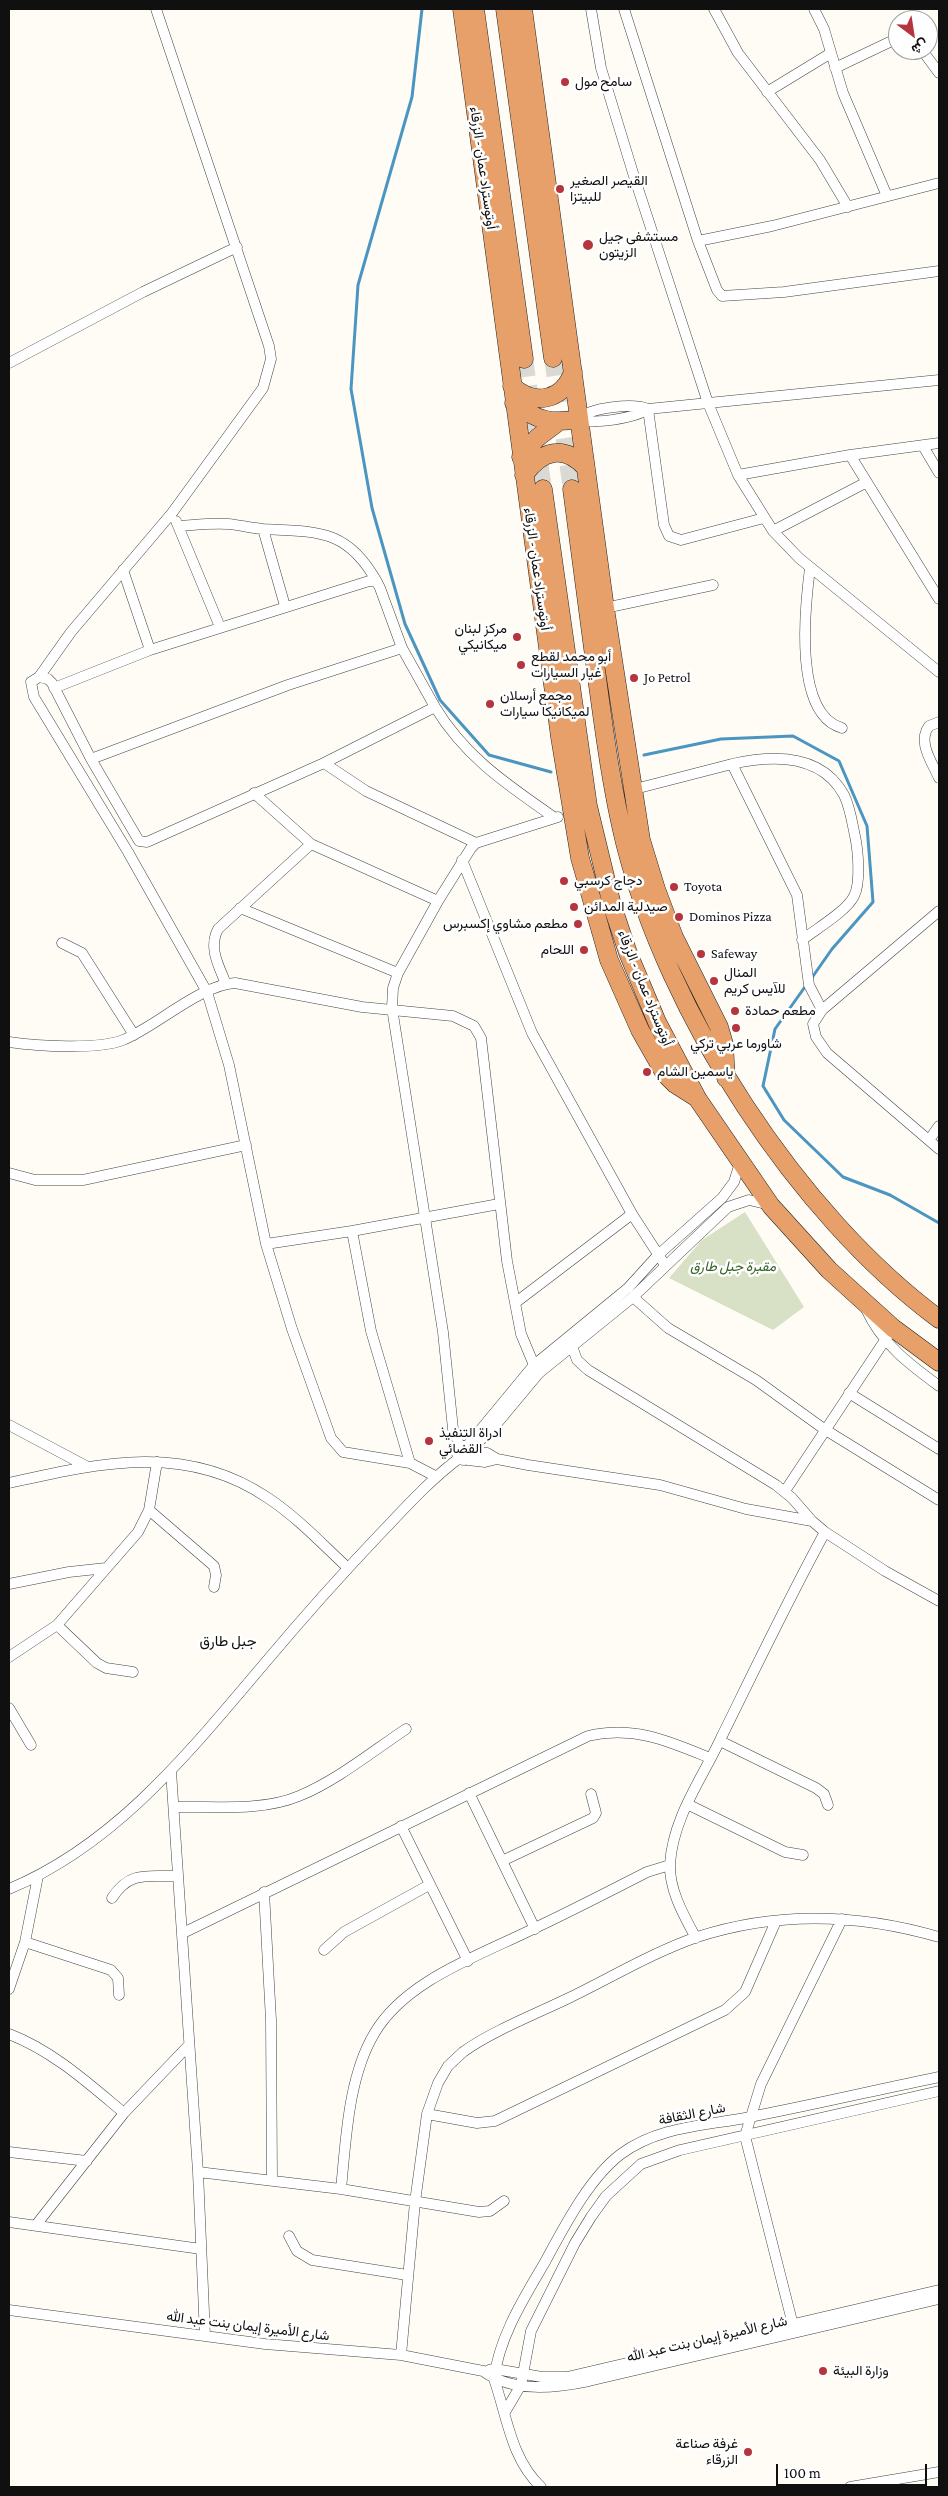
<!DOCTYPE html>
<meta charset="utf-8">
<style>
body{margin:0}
#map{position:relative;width:948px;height:2496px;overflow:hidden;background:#fefcf5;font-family:"Crimson Pro",Vazirmatn,serif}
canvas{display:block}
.frame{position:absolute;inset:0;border:10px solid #101010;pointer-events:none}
.north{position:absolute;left:888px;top:10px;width:50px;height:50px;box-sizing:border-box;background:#fff;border:1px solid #9f9f9f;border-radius:50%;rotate:149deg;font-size:14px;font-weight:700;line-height:20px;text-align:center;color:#101010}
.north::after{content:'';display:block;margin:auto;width:18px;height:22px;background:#b5343d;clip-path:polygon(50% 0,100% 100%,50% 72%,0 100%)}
.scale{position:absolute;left:776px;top:2464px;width:151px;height:22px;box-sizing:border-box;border:2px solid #101010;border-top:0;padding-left:6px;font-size:15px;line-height:18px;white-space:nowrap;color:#101010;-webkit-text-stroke:4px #fff;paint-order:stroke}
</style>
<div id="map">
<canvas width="948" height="2496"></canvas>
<div class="frame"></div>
<div class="north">ش</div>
<div class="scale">100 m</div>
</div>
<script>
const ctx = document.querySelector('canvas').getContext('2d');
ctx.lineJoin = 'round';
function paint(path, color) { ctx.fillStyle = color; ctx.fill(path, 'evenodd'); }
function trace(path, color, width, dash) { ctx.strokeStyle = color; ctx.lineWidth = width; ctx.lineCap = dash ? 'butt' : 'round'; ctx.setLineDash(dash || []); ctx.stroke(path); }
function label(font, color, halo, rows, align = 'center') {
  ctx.font = font + ' "Crimson Pro",Vazirmatn,serif'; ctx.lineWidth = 5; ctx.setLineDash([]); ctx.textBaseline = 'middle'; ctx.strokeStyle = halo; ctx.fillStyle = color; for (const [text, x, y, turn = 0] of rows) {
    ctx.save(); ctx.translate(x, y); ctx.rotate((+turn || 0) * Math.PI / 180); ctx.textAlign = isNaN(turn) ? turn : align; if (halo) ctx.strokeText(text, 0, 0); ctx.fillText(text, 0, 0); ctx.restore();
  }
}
const cemetery = new Path2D(`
 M745,1212l59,95 -31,23 -104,-52 33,-38z`);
const stream = new Path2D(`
 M422,9l-10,88 -54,188 -7,104 21,119 33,116 35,76 49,55 62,17
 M644,755l77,-16 72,-3 46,25 28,65 6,76 -41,47 -21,30
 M807,984l-32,45 -12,57 21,34 59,57 47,18 49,28`);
const highwayTunnel = new Path2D(`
 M553,358l19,131
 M524,359l19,130`);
const street = new Path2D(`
 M591,9l10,59 32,105 75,230 30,72 35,56 26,27 140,114
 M624,9l74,232 19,49 5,6 62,-4 155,-21
 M714,9l24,44 82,107 28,47
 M814,9l10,20 19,64 44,103
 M922,50l17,23
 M835,68l63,-30
 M767,92l64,-39
 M698,241l74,-15 167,-43
 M9,363l134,-71 94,-45
 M648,409c-14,-6 -58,-2 -69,10 15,6 56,-1 69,-10l291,-29
 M648,409l16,116 5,11 12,4 83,-22
 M923,446l16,27
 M850,455l89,144
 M738,475l112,-20 89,-12
 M176,521l44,106
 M178,526c16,-1 33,-3 50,-2 12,1 23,4 35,5 54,3 84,-1 114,53
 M263,529l22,77
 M773,531l92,-48
 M810,568c-5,39 -17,146 32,160
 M123,570l27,80
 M605,608l108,-23
 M39,677l32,-45 101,-119 91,-125 8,-29 -2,-13 -113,-337
 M54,688l96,-38 219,-69 8,1 3,6 22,60 33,59
 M939,722l-10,4c-12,16 3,36 10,52
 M91,759l197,-74 114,-37
 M324,763l42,28 110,52
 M732,764c40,-9 89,-11 112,31 6,12 8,27 11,41 3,14 6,47 -1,60 -7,15 -38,33 -52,44
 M631,790l101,-26 65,131 12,90 13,25
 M254,793l57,51 127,57
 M462,860l70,173 100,181 33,51
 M240,908l158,65
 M939,911l-117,99 -9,14 3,13 11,16 112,96
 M62,943l20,10 52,82
 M226,984c-7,-18 -18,-36 -8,-55l93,-85
 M9,1042c27,4 89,8 114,-2 34,-14 77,-55 112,-57l127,24 91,9 21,10 7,12 26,223 14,73 13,31
 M929,1140l10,-14
 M9,1173l26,7h48l163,-35
 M352,1231l19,100 39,132
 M266,1244l86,-13 147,-27
 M633,1297l35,31 88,52 68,49 115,71
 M515,1303l117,-89
 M866,1309c16,35 43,55 73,77
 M572,1346l5,14 11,10 188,115 16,13 20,23
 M849,1393l90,56
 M9,1425l77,41
 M468,1445l66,-80 94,-77 30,-33 64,-57 12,-16 6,-19
 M457 1453a7 7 0 1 1 14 0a7 7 0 1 1-14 0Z
 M460,1447l-7,-18 -10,-97 -51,-324 1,-20 5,-15 40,-72 33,-53 5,-5 82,-26
 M470,1450l24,-23 45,-54 94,-76 95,-90 21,-7 21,5
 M471,1451l16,2 10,6 31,6 132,20 86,24 66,12 13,11 60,39 54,30
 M468,1460l17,2 12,-3
 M435,1476l-25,-13 -67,-11 -12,-14 -39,-109 -26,-85 -37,-179 -22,-73 -79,-140 -94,-155 -3,-15 8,-5 9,2 4,4 39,76 48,82 8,1 177,-79 111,-56c31,51 73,78 120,111
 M9,1483c90,-20 177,-41 259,15 30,20 54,46 80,70
 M785,1491l108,-163
 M149,1510l65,56 2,9 -2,12
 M9,1584l60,-12 37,-4
 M57,1625l40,38 9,5 27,4
 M9,1657l48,-32 81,-93 11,-22 8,-48
 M9,1708l22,37
 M720,1741l96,47 8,6 4,11
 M171,1771l27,401 7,164
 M469,1793l66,136
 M687,1804l98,48 18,3
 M174,1807c39,-1 87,5 125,-11 37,-15 74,-45 107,-67
 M401,1826l67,135
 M502,1861l91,-43 3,-5 -5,-19
 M9,1889c108,-45 181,-138 255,-225 37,-44 76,-88 116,-130 25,-26 49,-53 78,-75
 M264,1892l7,128 1,159
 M112,1898c18,-28 36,-21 66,-22
 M183,1933l405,-197c45,-11 81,5 122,22
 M696,1938c-12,-22 -27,-48 -26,-74 3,-47 32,-85 51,-126 34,-69 67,-138 104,-206
 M25,1942l86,28 7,8 1,17
 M324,1950l20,-18 85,-47
 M9,1989l16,-47 13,-66
 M9,2034c44,17 79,49 115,79
 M427,2114l50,9 18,-2 230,-111 20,-18 31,-71
 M9,2152l78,9
 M198,2172l143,17 138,23 11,-1 14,-10
 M341,2189c5,-49 7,-111 33,-155 31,-54 107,-79 161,-106 38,-18 75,-37 112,-56l23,-7
 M9,2222l192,27
 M36,2225l88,-112 64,-67
 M289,2236l8,15 15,9 95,15
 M9,2310l256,34 136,11 82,16c30,22 72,17 106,10l350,-82
 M794,2329l-49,-193 16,-52 81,-165
 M401,2355l14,-153 12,-88 11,-31 10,-17 15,-14c29,-21 75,-39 108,-55 41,-20 83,-45 126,-60 80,-26 163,-23 242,0
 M489,2370l6,-1 47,8h25l372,-87
 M505,2412l16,-27 10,-54 44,-88 16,-26 15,-21 35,-32 39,-14 259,-59
 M541,2487c-30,-28 -34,-71 -47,-108 5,-42 30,-81 51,-117 19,-35 44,-84 76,-108 38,-28 84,-28 129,-37 63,-12 126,-27 189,-40
 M850,2487l89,-15`);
const highway = new Path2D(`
 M462,9l98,728 20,121 29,102 31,70 25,44 10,10 22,14
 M475,9l49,350
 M505,9l48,349
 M523,9l82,599 36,232 15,49 18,48 45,90 5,17 2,34
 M512,386c23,21 51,14 61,-14
 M514,403c23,18 37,21 65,16
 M521,457l16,-19 20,-15
 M524,475c18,-25 40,-31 62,-7
 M543,489l45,317 24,99 16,48 29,69 40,76 74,108 58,64 64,58 46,34
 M572,489c8,61 16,121 24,182 8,58 15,115 29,172 43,171 172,371 314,476`);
const markers = [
 [565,82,5,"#b5343d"],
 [560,189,5,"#b5343d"],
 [588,245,6,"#b5343d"],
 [517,637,5,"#b5343d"],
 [521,665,5,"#b5343d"],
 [634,678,5,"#b5343d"],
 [490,704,5,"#b5343d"],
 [564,881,5,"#b5343d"],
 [674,887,5,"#b5343d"],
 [574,907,5,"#b5343d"],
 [679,917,5,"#b5343d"],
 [578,924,5,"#b5343d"],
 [584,950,5,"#b5343d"],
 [701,954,5,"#b5343d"],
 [714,981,5,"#b5343d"],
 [735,1011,5,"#b5343d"],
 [736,1028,5,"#b5343d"],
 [647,1072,5,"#b5343d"],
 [429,1441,5,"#b5343d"],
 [823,2371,5,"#b5343d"],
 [748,2452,5,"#b5343d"]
];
const poiNames = [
 ["سامح مول",575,82],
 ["القيصر الصغير",570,181],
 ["للبيتزا",570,197],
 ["مستشفى جيل",599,237],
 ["الزيتون",599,253],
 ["مركز لبنان",507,629,"right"],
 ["ميكانيكي",507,645,"right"],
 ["أبو محمد لقطع",531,657],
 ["غيار السيارات",531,673],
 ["Jo Petrol",644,678],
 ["مجمع أرسلان",500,696],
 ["لميكانيكا سيارات",500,712],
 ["دجاج كرسبي",574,881],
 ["Toyota",684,887],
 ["صيدلية المدائن",584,907],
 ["Dominos Pizza",689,917],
 ["مطعم مشاوي إكسبرس",568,924,"right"],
 ["اللحام",574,950,"right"],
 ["Safeway",711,954],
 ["المنال",724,973],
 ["للآيس كريم",724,989],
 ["مطعم حمادة",745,1011],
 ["شاورما عربي تركي",736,1044,"center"],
 ["ياسمين الشام",657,1072],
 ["ادراة التنفيذ",439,1433],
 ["القضائي",439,1449],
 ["وزارة البيئة",833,2371],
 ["غرفة صناعة",738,2444,"right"],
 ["الزرقاء",738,2460,"right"]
];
const streetNames = [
 ["أوتوستراد عمان - الزرقاء",483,168,82],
 ["أوتوستراد عمان - الزرقاء",537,569,82],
 ["أوتوستراد عمان - الزرقاء",645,988,68],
 ["شارع الثقافة",692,2114,-11],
 ["شارع الأميرة إيمان بنت عبد الله",248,2326,7],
 ["شارع الأميرة إيمان بنت عبد الله",707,2339,-13]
];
const parkNames = [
 ["مقبرة جبل طارق",733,1267]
];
const neighbourhoodNames = [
 ["جبل طارق",228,1641]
];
paint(cemetery, '#d8e0c6');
trace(stream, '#4b95c2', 3);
trace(highwayTunnel, '#dad9d3', 18, [18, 9]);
trace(street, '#434343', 11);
trace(highway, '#212121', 19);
trace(street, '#fff', 10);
trace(highway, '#e7a069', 18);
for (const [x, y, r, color] of markers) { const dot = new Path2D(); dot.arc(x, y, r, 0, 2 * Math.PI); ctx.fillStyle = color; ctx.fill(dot); trace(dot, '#fff', 2); }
label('14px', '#101010', '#fff', poiNames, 'left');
label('14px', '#101010', '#fff', streetNames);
label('italic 14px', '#346325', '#fff', parkNames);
label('15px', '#101010', '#fff', neighbourhoodNames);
</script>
